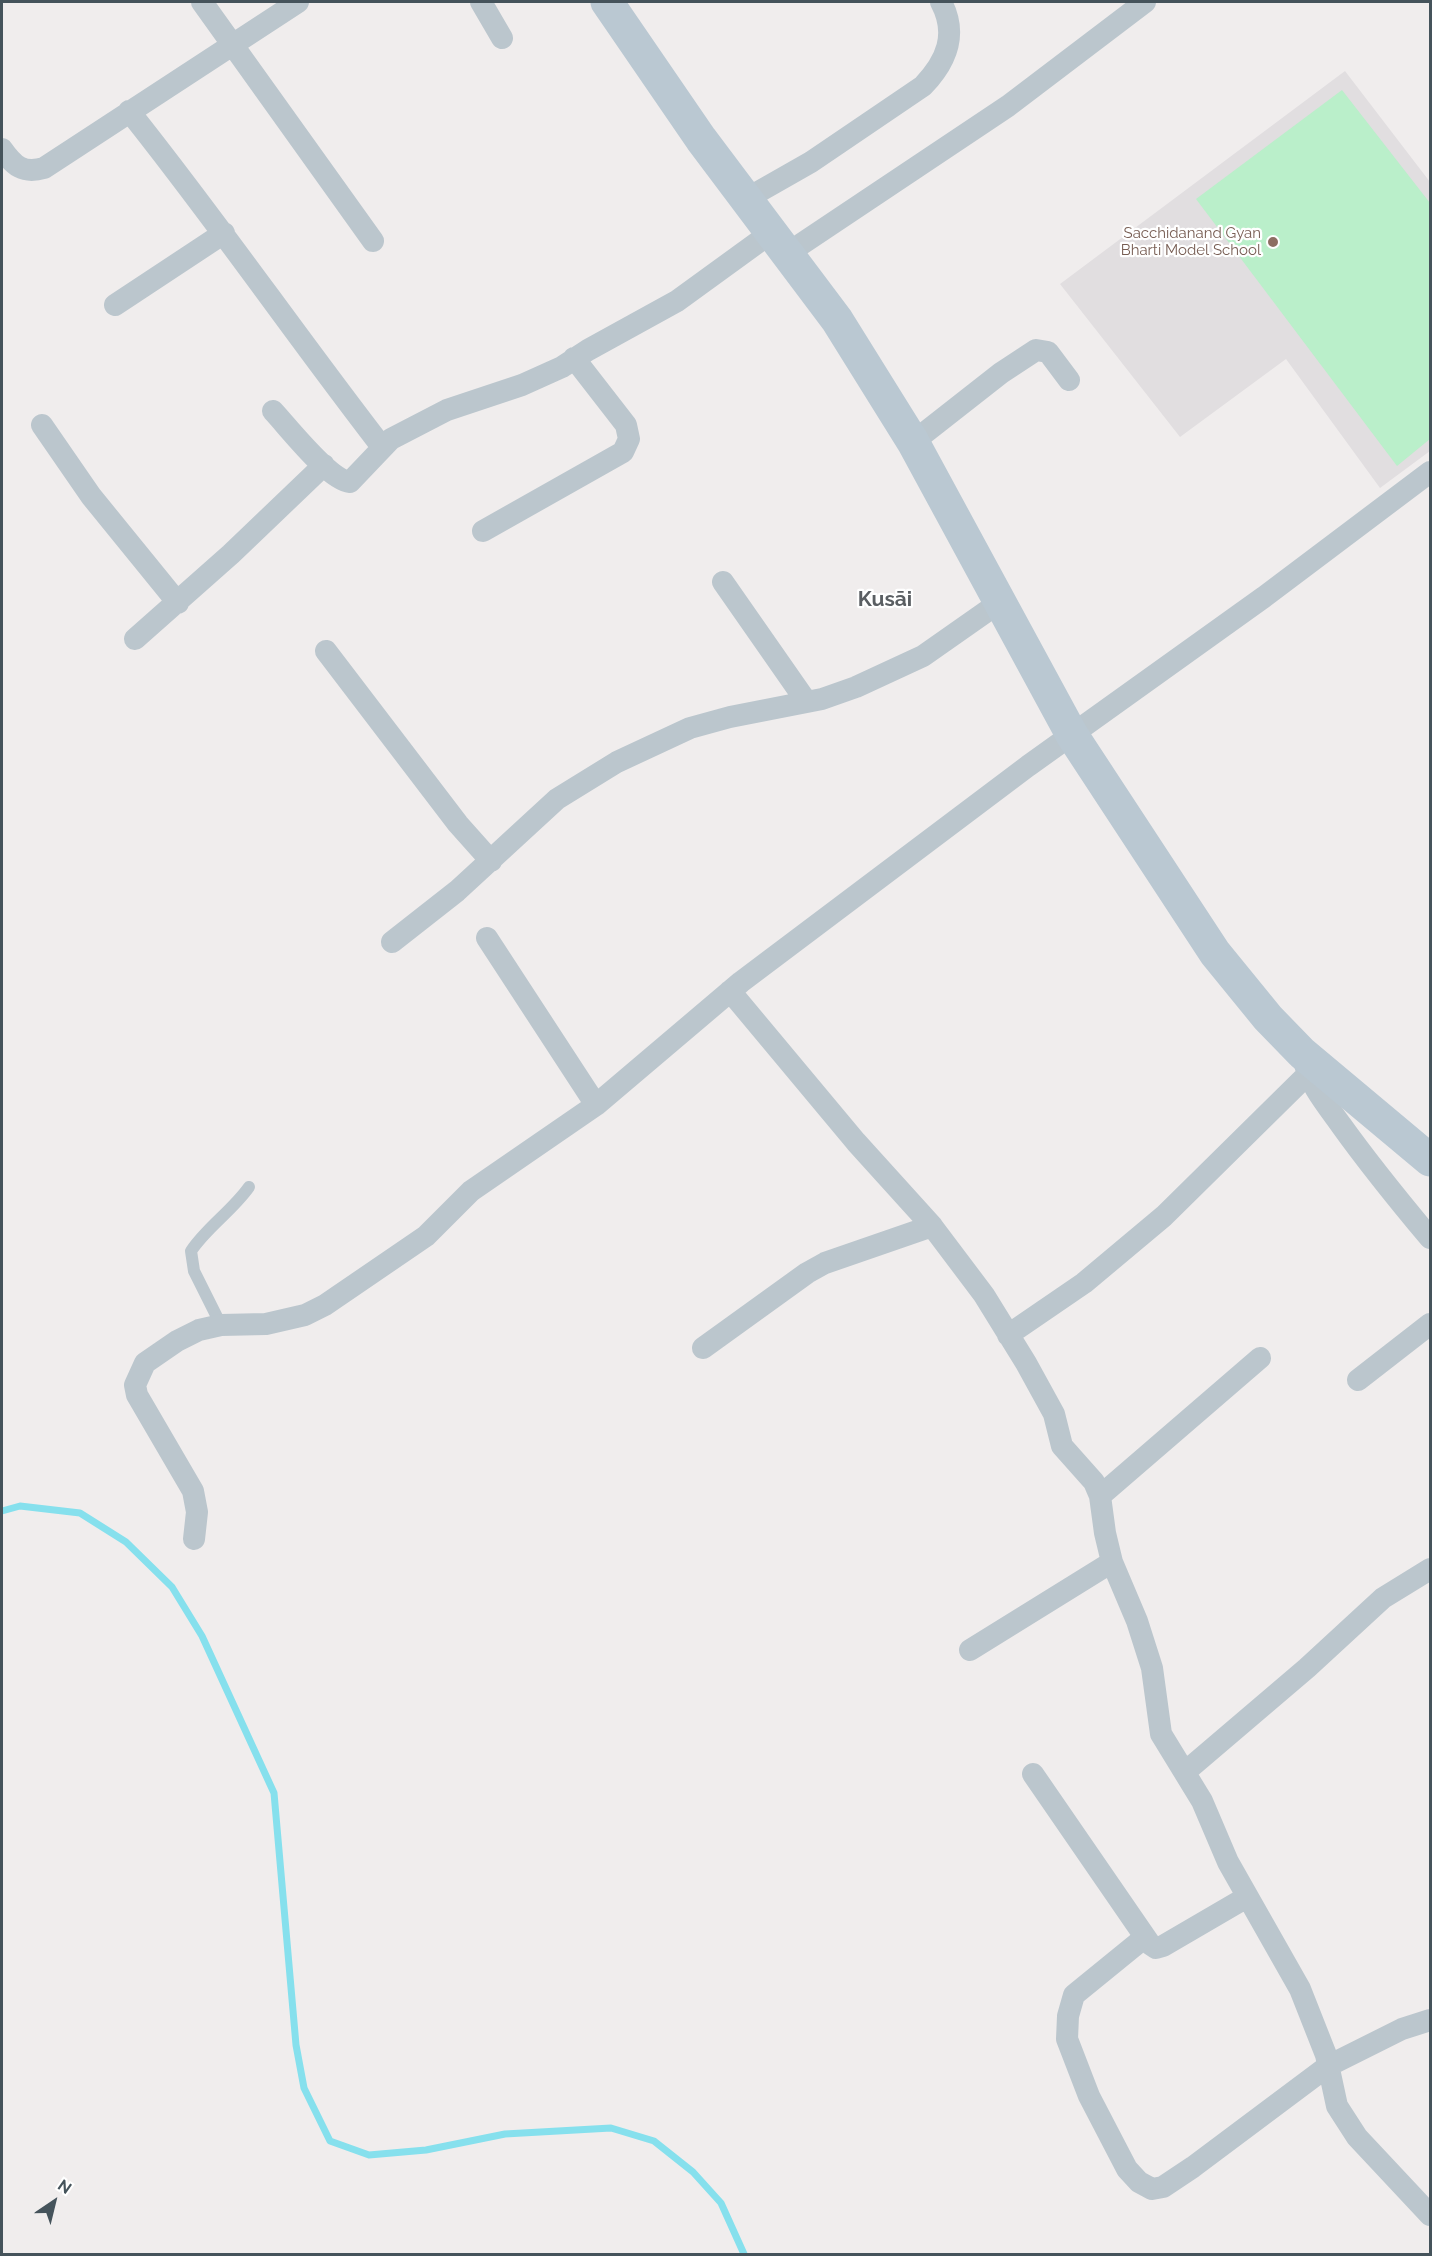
<!DOCTYPE html>
<meta charset="utf-8">
<style>
body{margin:0}
#map{position:relative;width:1432px;height:2256px;overflow:hidden;background:#f0eded;font-family:Raleway,sans-serif}
canvas{display:block}
.frame{position:absolute;inset:0;border:3px solid #45535b;pointer-events:none}
.north{position:absolute;left:24px;top:2172px;width:60px;height:60px;-webkit-text-stroke:4px #fff;paint-order:stroke;rotate:35deg;font-size:16px;font-weight:700;line-height:24px;text-align:center;color:#45535b}
.north::after{content:'';display:block;margin:auto;width:21px;height:27px;background:#45535b;clip-path:polygon(50% 0,100% 100%,50% 72%,0 100%)}
</style>
<div id="map">
<canvas width="1432" height="2256"></canvas>
<div class="frame"></div>
<div class="north">N</div>
</div>
<script>
const ctx = document.querySelector('canvas').getContext('2d');
ctx.lineJoin = 'round';
function paint(path, color) { ctx.fillStyle = color; ctx.fill(path, 'evenodd'); }
function trace(path, color, width, dash) { ctx.strokeStyle = color; ctx.lineWidth = width; ctx.lineCap = dash ? 'butt' : 'round'; ctx.setLineDash(dash || []); ctx.stroke(path); }
function label(font, color, halo, rows, align = 'center') {
  ctx.font = font + ' Raleway,sans-serif'; ctx.lineWidth = 4.5; ctx.setLineDash([]); ctx.textBaseline = 'middle'; ctx.strokeStyle = halo; ctx.fillStyle = color; for (const [text, x, y, turn = 0] of rows) {
    ctx.save(); ctx.translate(x, y); ctx.rotate((+turn || 0) * Math.PI / 180); ctx.textAlign = isNaN(turn) ? turn : align; if (halo) ctx.strokeText(text, 0, 0); ctx.fillText(text, 0, 0); ctx.restore();
  }
}
const education = new Path2D(`
 M1345,71l85,111v269l-50,37 -94,-129 -106,78 -120,-153z`);
const green = new Path2D(`
 M1342,90l88,113v236l-33,27 -201,-267z`);
const stream = new Path2D(`
 M2,1511l18,-5 60,7 46,29 46,45 30,49 72,157 22,252 8,43 26,53 39,14 57,-5 79,-16 106,-6 43,13 39,31 28,31 23,51`);
const lane = new Path2D(`
 M221,1325l-27,-54 -3,-20c16,-24 41,-40 58,-64`);
const street = new Path2D(`
 M202,2l171,239
 M481,2l21,36
 M129,111c88,110 167,225 253,336
 M2,149c12,17 21,25 42,19l254,-166
 M746,199l65,-37 112,-76c24,-25 35,-52 18,-84
 M788,253l220,-147 137,-104
 M115,305l109,-72
 M273,411c16,17 56,69 77,71l41,-43 56,-29 75,-25 40,-18 26,-17 89,-49 95,-69
 M42,425l49,71 87,107
 M913,442l88,-69 35,-23 12,2 21,28
 M483,531l140,-79 6,-13 -3,-14 -52,-67
 M723,582l83,119
 M135,639l96,-85 93,-89
 M326,651l132,173 33,37
 M487,938l109,167
 M392,942l65,-51 100,-92 60,-37 73,-34 40,-11 92,-18 34,-12 67,-31 77,-54
 M730,991l126,151 76,84 52,69 42,68 28,51 8,32 32,36 6,14 5,37 7,29 25,59 15,47 9,66 41,67 26,61 72,127 26,66 11,51 20,31 73,78
 M1304,1061c6,24 22,43 37,64 28,39 58,76 89,113
 M1008,1335l76,-52 80,-67 143,-141
 M703,1348l104,-75 18,-10 107,-37
 M1358,1380l72,-56
 M1100,1496l160,-138
 M194,1539l3,-27 -4,-21 -56,-96 -2,-10 10,-22 32,-22 22,-11 22,-5 45,-1 39,-9 20,-10 101,-69 45,-45 125,-86 145,-123 287,-216 236,-169 166,-125
 M970,1650l142,-88
 M1185,1772l122,-104 76,-70 47,-29
 M1033,1774l117,170 6,4 7,-2 84,-49
 M1144,1938l-70,57 -6,21 -1,23 22,57 38,73 12,13 13,7 11,-2 30,-20 135,-101 74,-37 28,-9`);
const secondary = new Path2D(`
 M607,2l94,137 136,181 76,122 159,293 143,218 53,65 34,35 128,107`);
const markers = [
 [1273,242,6,"#8d6e63"]
];
const educationNames = [
 ["Sacchidanand Gyan",1261,233],
 ["Bharti Model School",1261,250]
];
const districtNames = [
 ["Kusāi",885,600]
];
paint(education, '#e1dee0');
paint(green, '#baefca');
trace(stream, '#86e0ed', 7);
trace(lane, '#bbc6cd', 12);
trace(street, '#bbc6cd', 22);
trace(secondary, '#bac8d2', 33);
for (const [x, y, r, color] of markers) { const dot = new Path2D(); dot.arc(x, y, r, 0, 2 * Math.PI); ctx.fillStyle = color; ctx.fill(dot); trace(dot, '#fff', 2); }
label('15px', '#785e54', '#fff', educationNames, 'right');
label('bold 21px', '#5a5e62', '#fff', districtNames);
</script>
